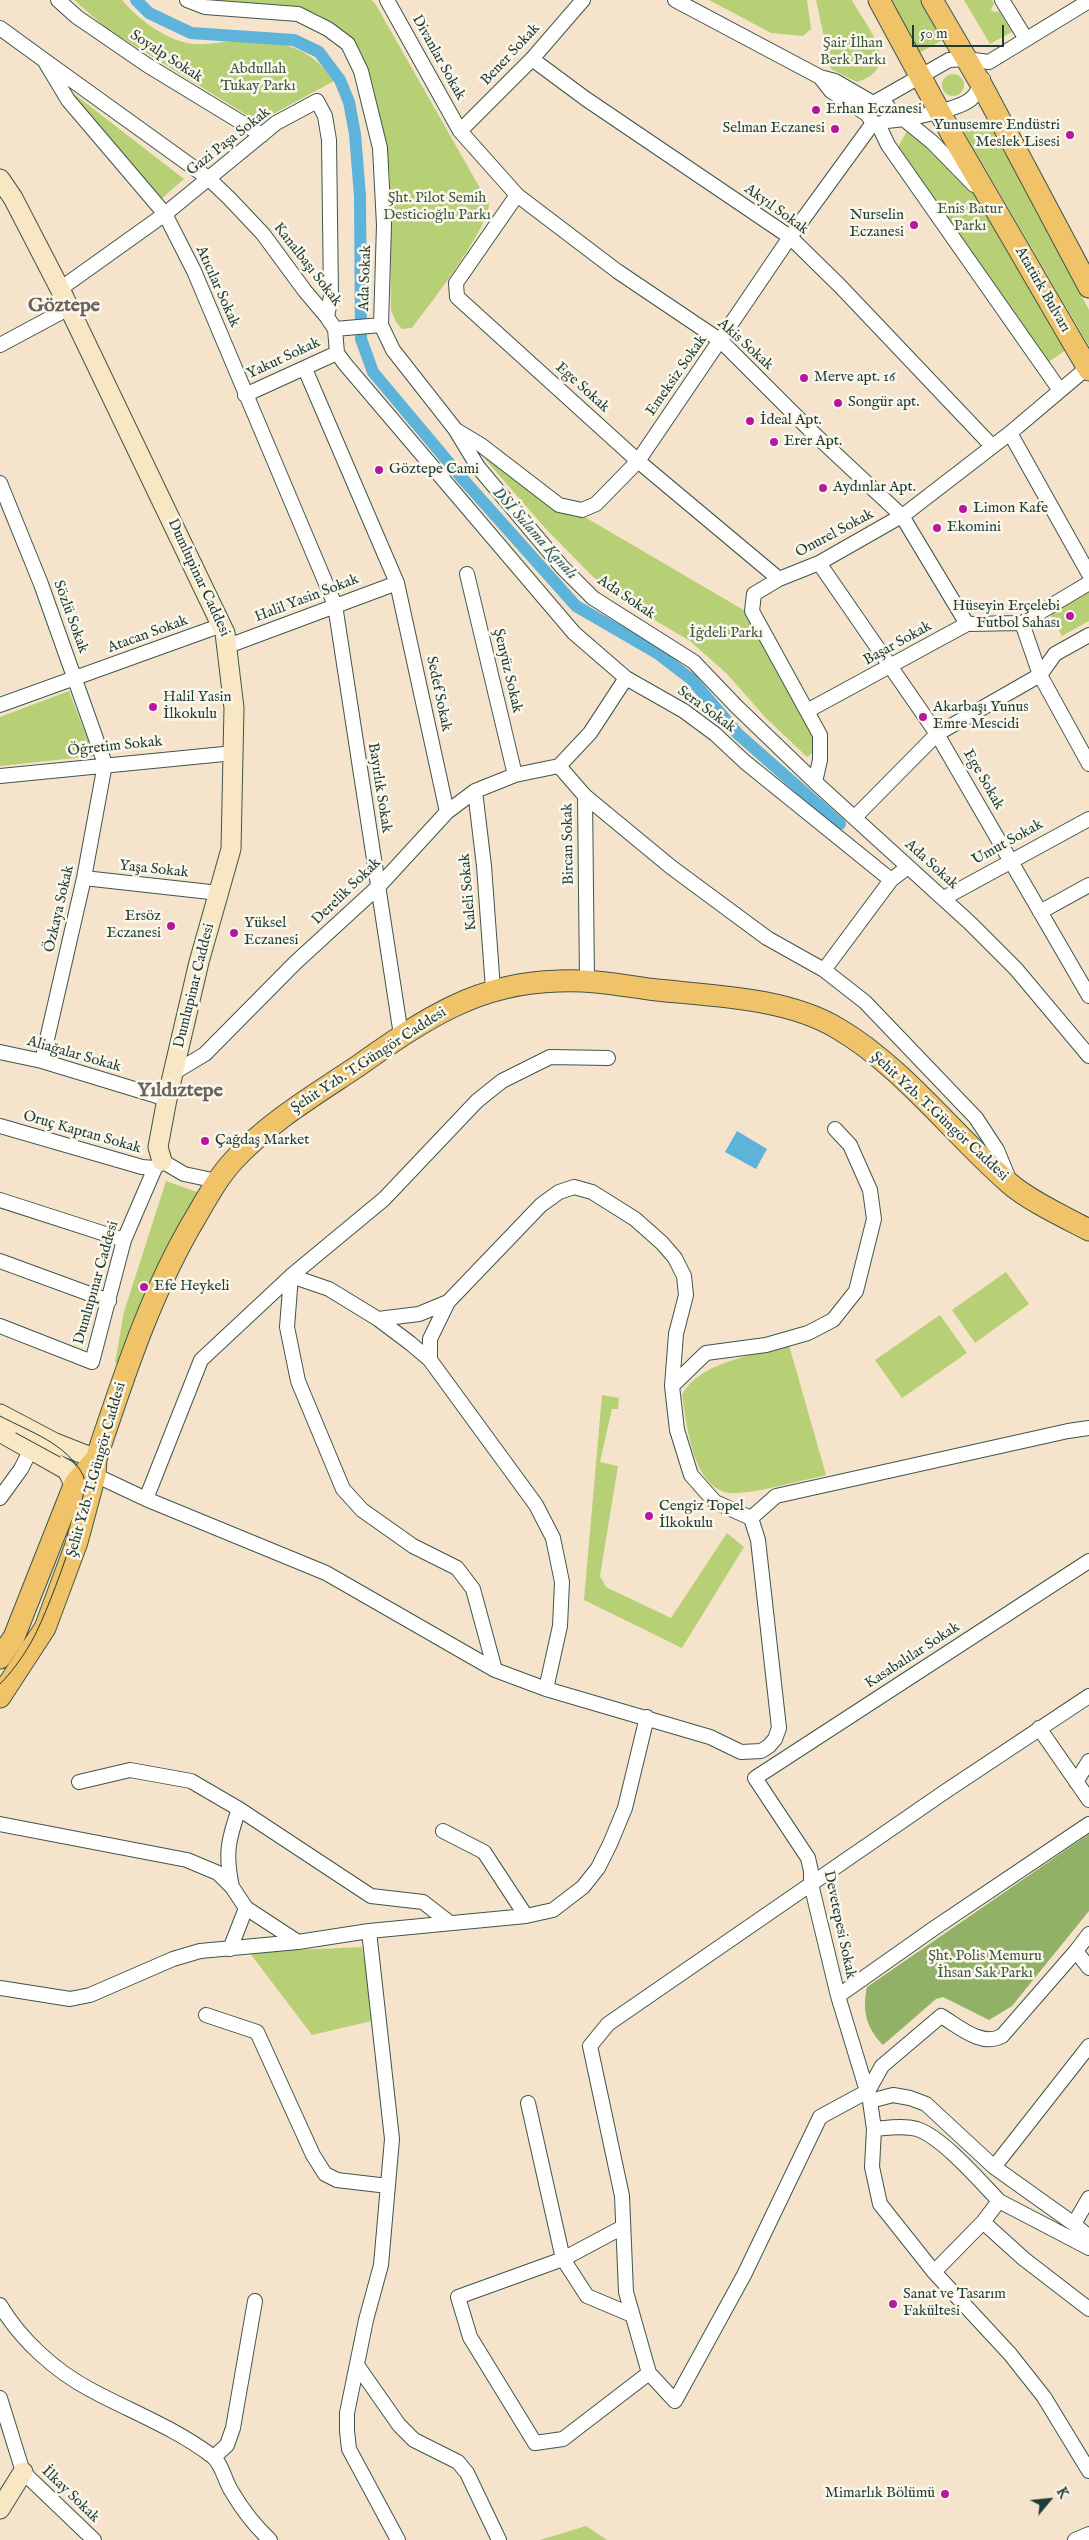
<!DOCTYPE html>
<meta charset="utf-8">
<style>
body{margin:0}
#map{position:relative;width:1089px;height:2540px;overflow:hidden;background:#f6e3cb;font-family:"IM FELL English",serif}
canvas{display:block}
.north{position:absolute;left:1024px;top:2475px;width:50px;height:50px;-webkit-text-stroke:4px #fbf7ec;paint-order:stroke;rotate:62deg;font-size:14px;font-weight:700;line-height:20px;text-align:center;color:#1f3d34}
.north::after{content:'';display:block;margin:auto;width:18px;height:22px;background:#1f3d34;clip-path:polygon(50% 0,100% 100%,50% 72%,0 100%)}
.scale{position:absolute;left:912px;top:25px;width:92px;height:22px;box-sizing:border-box;border:2px solid #1f3d34;border-top:0;padding-left:6px;font-size:15px;line-height:18px;white-space:nowrap;color:#1f3d34;-webkit-text-stroke:4px #fbf7ec;paint-order:stroke}
</style>
<div id="map">
<canvas width="1089" height="2540"></canvas>
<div class="north">K</div>
<div class="scale">50 m</div>
</div>
<script>
const ctx = document.querySelector('canvas').getContext('2d');
ctx.lineJoin = 'round';
function paint(path, color) { ctx.fillStyle = color; ctx.fill(path, 'evenodd'); }
function trace(path, color, width, dash) { ctx.strokeStyle = color; ctx.lineWidth = width; ctx.lineCap = dash ? 'butt' : 'round'; ctx.setLineDash(dash || []); ctx.stroke(path); }
function label(font, color, halo, rows, align = 'center') {
  ctx.font = font + ' "IM FELL English",serif'; ctx.lineWidth = 5; ctx.setLineDash([]); ctx.textBaseline = 'middle'; ctx.strokeStyle = halo; ctx.fillStyle = color; for (const [text, x, y, turn = 0] of rows) {
    ctx.save(); ctx.translate(x, y); ctx.rotate((+turn || 0) * Math.PI / 180); ctx.textAlign = isNaN(turn) ? turn : align; if (halo) ctx.strokeText(text, 0, 0); ctx.fillText(text, 0, 0); ctx.restore();
  }
}
const green = new Path2D(`
 M74,0h48c17,20 45,41 71,44 10,1 21,-1 31,-2 47,-2 81,-2 110,39l-76,41 -152,-94z
 M212,0h160l4,5 113,199c-2,27 -58,99 -77,124l-10,1 -6,-7 -5,-12 -1,-135 -11,-62 -11,-45 -7,-15 -9,-15 -33,-23 -25,-9z
 M709,0h98l4,29 -8,7 -32,-3z
 M816,0h36c14,27 53,67 5,82l-26,-13z
 M892,0h28l23,40 -24,13z
 M964,0h28l2,3 -3,7 3,2 5,-1 13,21 -22,12z
 M942 85a11 11 0 1 1 22 0a11 11 0 1 1-22 0Z
 M69,90l115,89 -23,20z
 M988,118l101,192v36l-125,-214z
 M907,131l34,27 24,24 20,26 81,142 -19,13 -149,-216z
 M484,458l263,154 68,120 3,17 -11,8 -41,-39 -39,-44 -37,-33 -81,-48 -63,-64z
 M1089,590v31l-27,15 -13,-24z
 M69,691l25,65 -94,10v-49z
 M166,1181l31,11 -76,170 -6,1 9,-51z
 M1006,1272l23,32 -54,39 -23,-33z
 M940,1315l27,38 -65,45 -27,-38z
 M789,1345l37,130c-22,5 -77,20 -96,18 -38,-5 -43,-69 -48,-98 16,-33 74,-40 107,-50z
 M602,1395l17,3 -1,11h-6l-12,53 18,4 -18,110 6,11 65,31 56,-85 17,14 -62,101 -98,-48z
 M362,1947l14,73 -64,15 -63,-83z
 M586,2526l21,14h-67z`);
const forest = new Path2D(`
 M1089,1834v77l-77,95 -23,14 -46,-23 -7,2 -53,46c-17,-17 -21,-36 -16,-58z`);
const water = new Path2D(`
 M737,1131l30,18 -11,20 -31,-17z`);
const canal = new Path2D(`
 M136,0l13,13 42,20 103,7 25,12 21,28 9,22 6,32 5,62 1,143 12,33 88,105 115,129 81,47 34,26 47,55 102,90`);
const minor = new Path2D(`
 M58,0l19,17 70,48 115,70
 M187,0l18,7 93,7 30,15 20,15 13,27 19,77 4,77 -3,100 12,25 62,79 23,38 84,100 31,31 101,64 42,44 79,76 155,141 46,46 73,87
 M387,0l73,131 57,64 100,76 104,70 89,89 92,86 65,108
 M675,0l145,77 15,4 38,22
 M1002,0l24,39
 M0,28l44,32 24,40 97,114 29,57 141,334 66,430
 M532,59l54,40 204,138 50,49 152,160
 M44,60l164,118 21,20 34,36 42,57 22,26 8,12 2,24 8,11 229,269 52,45 58,33 31,23 30,28 146,118
 M820,77l11,14 36,23 6,9c10,2 17,-2 17,-13l-5,-7 -8,-2 -8,5 -2,8
 M877,101l72,-41 17,-1 23,3 100,-61
 M905,120l27,22 42,43
 M887,121c16,-1 72,-11 84,-22 6,-5 9,-12 12,-20
 M878,124l10,21 171,244
 M460,131l72,-72 51,-59
 M517,195l-61,88 1,14 181,164 141,118
 M60,289l105,-75 111,-91 41,-22 8,15 4,24 2,156 -4,21
 M335,329l46,-4
 M0,345l69,-37
 M305,369l92,214 50,229
 M245,395l92,-42
 M456,430l25,15 78,60 23,5 14,-6 42,-43 152,-224 83,-114
 M1010,433l79,141
 M0,483l41,101 64,180 -21,114 -42,183
 M819,563l118,171 152,262
 M467,574l48,201
 M1022,623l18,52 49,89
 M228,646l169,-63
 M0,705l222,-80
 M807,711l160,-87 55,-1 67,-40
 M0,776l234,-23
 M815,782l5,-22v-25l-68,-124 2,-17 25,-15 40,-16 86,-49 105,-81 78,-66
 M475,791l9,75 9,123
 M585,796l86,71 96,71 57,32 41,32 111,116 21,32 12,29
 M855,817l82,-83 103,-59 15,-21 34,-19
 M84,878l135,15
 M944,898l145,-79
 M1040,912l49,-27
 M824,970l67,-90 17,-13
 M587,982l-2,-186 -26,-30 31,-33 36,-55
 M0,1052l42,9 125,38
 M175,1072l30,-18 90,-91 84,-77 68,-74 28,-21 40,-16 44,-9
 M0,1126l142,41 13,1
 M0,1200l124,40
 M0,1261l109,40
 M448,1302l-18,37v21l106,145 17,33 9,44 -2,44 -14,63
 M378,1319l32,24 20,17
 M0,1326l92,36 32,-122 31,-72 7,-7 22,13 33,7
 M672,1386l34,-33 60,-8 42,-12 25,-13 23,-29 18,-72 -4,-29 -20,-45 -15,-16
 M95,1475l51,24 180,74 169,97 51,19 164,48 31,15 20,-1 8,-5 6,-7 4,-11 -21,-188 -7,-22
 M0,1498l21,-29 10,-20
 M146,1499l55,-139 90,-84 38,13 49,30 41,-5 29,-12 93,-97 18,-13 15,-5 18,5 43,27 27,24 13,15 9,18 2,19 -10,39 -4,52 5,44 14,45 24,27 36,16 25,-22 292,-65 21,-3
 M1089,1561l-334,217 53,80 3,13v13l27,112 32,105 4,28 -2,38 8,37 54,68 76,82 34,43 45,74
 M495,1670l-22,-81 -16,-21 -44,-22 -51,-36 -19,-21 -45,-108 -11,-54 4,-51 93,-77 93,-98 25,-20 48,-24 58,1
 M1039,1728l50,72
 M79,1782l51,-12 61,11 48,28 132,87 52,6 27,21
 M1076,1782l13,-21
 M0,1824l187,36 31,13 14,14 14,21 52,34
 M443,1831l41,21 42,64
 M232,1887c-7,-33 -4,-47 7,-78
 M369,1931l23,208 -11,126 -15,55 -19,93v18l2,18 49,91
 M1089,1934l-13,17 13,17
 M230,1949l16,-41
 M1076,1951l-74,85c-21,11 -42,-9 -61,-20l-59,50 -14,25 -48,26 -76,158 -69,126 -26,-28 -23,-81 -4,-96 -32,-150 18,-22 338,-233 143,-95
 M0,1988l70,11 20,-4 83,-36 27,-8 98,-9 71,-11 157,-15 27,-6 30,-23 15,-19 12,-24 15,-36 22,-91
 M838,1996l95,-67 156,-105
 M206,2015l51,17 56,123 12,19 12,6 51,6
 M870,2101l23,-6 17,3 16,6 68,63 80,57 15,13
 M528,2103l35,156 60,-32
 M874,2129c13,-1 29,-4 43,0 25,8 63,52 82,72l-16,21 -49,50
 M994,2167l95,-121
 M999,2201l90,47
 M983,2222l41,37 65,50
 M1074,2224l15,-26
 M0,2305c21,35 55,66 91,85 41,22 84,38 121,66 10,7 13,26 20,36 10,17 23,34 38,48
 M632,2315l-45,-19 -24,-37 -105,38 12,40 65,106 28,-4 86,-66
 M357,2365l42,60 15,15 44,22 9,11 32,67
 M0,2398l23,74 71,68
 M214,2457l13,-12 6,-17 22,-127
 M1075,2540l14,-6`);
const secondary = new Path2D(`
 M0,179l13,19 47,91 165,344 9,75 -3,141 -32,113 -32,137 -9,48 4,14
 M0,1414l53,28 43,17
 M0,1432l67,38 7,14
 M0,2509l23,-37`);
const primary = new Path2D(`
 M879,0l72,133 138,237
 M932,0l49,84 108,203
 M0,1658l14,-21 61,-154 21,-24
 M0,1697l45,-69 32,-86 18,-67 1,-16c28,-83 55,-168 101,-244 11,-19 22,-39 37,-55 34,-37 79,-64 121,-92 66,-46 119,-85 203,-87 33,-2 67,5 99,9 57,6 130,8 180,38 63,36 117,107 172,155 19,17 57,35 80,47`);
const tram = new Path2D(`
 M0,1416c30,16 66,27 83,59 10,19 -39,148 -53,169 -8,14 -19,29 -30,40
 M16,1433l44,24`);
const markers = [
 [816,110,5,"#b5179e"],
 [835,129,5,"#b5179e"],
 [1070,135,5,"#b5179e"],
 [914,225,5,"#b5179e"],
 [804,378,5,"#b5179e"],
 [838,403,5,"#b5179e"],
 [750,421,5,"#b5179e"],
 [774,442,5,"#b5179e"],
 [379,470,5,"#b5179e"],
 [823,488,5,"#b5179e"],
 [963,509,5,"#b5179e"],
 [937,528,5,"#b5179e"],
 [1070,616,5,"#b5179e"],
 [153,707,5,"#b5179e"],
 [923,717,5,"#b5179e"],
 [171,926,5,"#b5179e"],
 [234,933,5,"#b5179e"],
 [205,1141,5,"#b5179e"],
 [144,1287,5,"#b5179e"],
 [649,1516,5,"#b5179e"],
 [893,2304,5,"#b5179e"],
 [945,2494,5,"#b5179e"]
];
const parkNames = [
 ["Şair İlhan",853,44],
 ["Berk Parkı",853,61],
 ["Abdullah",258,70],
 ["Tukay Parkı",258,87],
 ["Şht. Pilot Semih",437,199],
 ["Desticioğlu Parkı",437,216],
 ["Enis Batur",970,210],
 ["Parkı",970,227],
 ["İğdeli Parkı",726,634],
 ["Şht. Polis Memuru",985,1957],
 ["İhsan Sak Parkı",985,1974]
];
const streetNames = [
 ["Bener Sokak",511,55,-47],
 ["Soyalp Sokak",166,57,33],
 ["Divanlar Sokak",438,58,61],
 ["Gazi Paşa Sokak",229,142,-38],
 ["Akyıl Sokak",776,210,36],
 ["Kanalbaşı Sokak",307,265,52],
 ["Ada Sokak",366,278,-88],
 ["Atıcılar Sokak",217,287,66],
 ["Atatürk Bulvarı",1042,290,60],
 ["Akis Sokak",745,345,42],
 ["Yakut Sokak",284,359,-25],
 ["Emeksiz Sokak",677,376,-55],
 ["Ege Sokak",582,388,42],
 ["Onurel Sokak",835,534,-28],
 ["Dumlupinar Caddesi",198,578,65],
 ["Ada Sokak",626,598,34],
 ["Halil Yasin Sokak",307,599,-21],
 ["Sözlü Sokak",70,617,70],
 ["Atacan Sokak",148,635,-20],
 ["Başar Sokak",898,644,-29],
 ["Şenyüz Sokak",507,671,77],
 ["Sedef Sokak",438,694,78],
 ["Sera Sokak",706,710,36],
 ["Öğretim Sokak",115,747,-6],
 ["Ege Sokak",983,780,60],
 ["Bayırlık Sokak",379,788,81],
 ["Umut Sokak",1008,843,-29],
 ["Bircan Sokak",569,844,-91],
 ["Ada Sokak",931,865,42],
 ["Yaşa Sokak",154,870,6],
 ["Derelik Sokak",347,892,-44],
 ["Kaleli Sokak",469,892,-95],
 ["Özkaya Sokak",60,909,-77],
 ["Dumlupinar Caddesi",195,986,-76],
 ["Aliağalar Sokak",74,1055,16],
 ["Şehit Yzb. T.Güngör Caddesi",369,1061,-33],
 ["Şehit Yzb. T.Güngör Caddesi",939,1117,43],
 ["Oruç Kaptan Sokak",82,1133,16],
 ["Dumlupınar Caddesi",97,1283,-74],
 ["Şehit Yzb. T.Güngör Caddesi",97,1470,-74],
 ["Kasabalılar Sokak",913,1656,-33],
 ["Devetepesi Sokak",839,1925,78],
 ["İlkay Sokak",70,2495,44]
];
const poiNames = [
 ["Erhan Eczanesi",826,110],
 ["Yunusemre Endüstri",1060,126,"right"],
 ["Meslek Lisesi",1060,143,"right"],
 ["Selman Eczanesi",825,129,"right"],
 ["Nurselin",904,216,"right"],
 ["Eczanesi",904,233,"right"],
 ["Merve apt. 16",814,378],
 ["Songür apt.",848,403],
 ["İdeal Apt.",760,421],
 ["Erer Apt.",784,442],
 ["Göztepe Cami",389,470],
 ["Aydınlar Apt.",833,488],
 ["Limon Kafe",973,509],
 ["Ekomini",947,528],
 ["Hüseyin Erçelebi",1060,607,"right"],
 ["Futbol Sahası",1060,624,"right"],
 ["Halil Yasin",163,698],
 ["İlkokulu",163,715],
 ["Akarbaşı Yunus",933,708],
 ["Emre Mescidi",933,725],
 ["Ersöz",161,917,"right"],
 ["Eczanesi",161,934,"right"],
 ["Yüksel",244,924],
 ["Eczanesi",244,941],
 ["Çağdaş Market",215,1141],
 ["Efe Heykeli",154,1287],
 ["Cengiz Topel",659,1507],
 ["İlkokulu",659,1524],
 ["Sanat ve Tasarım",903,2295],
 ["Fakültesi",903,2312],
 ["Mimarlık Bölümü",935,2494,"right"]
];
const waterNames = [
 ["DSİ Sulama Kanalı",534,534,48]
];
const districtNames = [
 ["Göztepe",64,307],
 ["Yıldıztepe",180,1092]
];
paint(green, '#b7d075');
paint(forest, '#91b266');
paint(water, '#5db3da');
trace(canal, '#5db3da', 12);
trace(minor, '#3f564b', 16);
trace(secondary, '#3f564b', 21);
trace(primary, '#3f564b', 23);
trace(minor, '#fff', 14);
trace(secondary, '#f9e7c3', 19);
trace(primary, '#f1c369', 21);
trace(tram, '#1f3d34', 1);
for (const [x, y, r, color] of markers) { const dot = new Path2D(); dot.arc(x, y, r, 0, 2 * Math.PI); ctx.fillStyle = color; ctx.fill(dot); trace(dot, '#fbf7ec', 2); }
label('15px', '#3d5a41', '#fbf7ec', parkNames);
label('15px', '#1f3d34', '#fbf7ec', streetNames);
label('15px', '#1f3d34', '#fbf7ec', poiNames, 'left');
label('italic 16px', '#326066', '#fbf7ec', waterNames);
label('bold 20px', '#6a615b', '#fbf7ec', districtNames);
</script>
